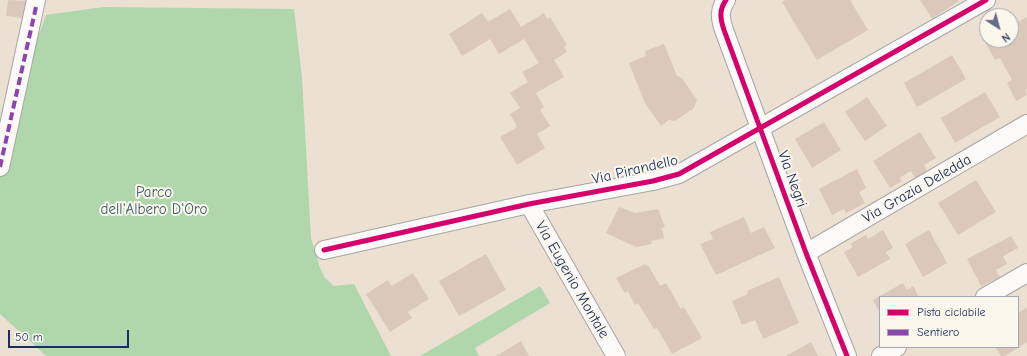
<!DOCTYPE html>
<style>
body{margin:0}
#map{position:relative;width:1027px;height:356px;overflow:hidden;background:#ece0d2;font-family:"Comic Neue",sans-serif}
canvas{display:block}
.legend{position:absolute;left:879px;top:296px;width:140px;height:52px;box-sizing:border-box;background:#fbf7ec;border:1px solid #a1a7b3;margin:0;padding:5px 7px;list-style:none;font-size:12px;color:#1b2f5e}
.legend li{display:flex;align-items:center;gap:8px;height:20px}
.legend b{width:20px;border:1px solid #a1a7b3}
.north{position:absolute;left:979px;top:8px;width:40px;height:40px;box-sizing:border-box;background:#fbf7ec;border:1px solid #a1a7b3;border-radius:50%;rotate:144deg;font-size:11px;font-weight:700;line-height:16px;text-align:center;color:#1b2f5e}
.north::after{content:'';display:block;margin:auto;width:14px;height:18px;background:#646d87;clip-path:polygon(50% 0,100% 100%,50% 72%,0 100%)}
.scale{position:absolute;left:8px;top:330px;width:121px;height:18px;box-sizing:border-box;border:2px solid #1b2f5e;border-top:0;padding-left:5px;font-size:12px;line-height:14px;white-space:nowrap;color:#1b2f5e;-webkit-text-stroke:3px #fbf7ec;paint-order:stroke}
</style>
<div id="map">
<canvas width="1027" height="356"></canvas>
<ul class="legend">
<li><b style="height:5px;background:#d6006c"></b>Pista ciclabile</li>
<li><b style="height:5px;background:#8e44ad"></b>Sentiero</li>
</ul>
<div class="north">N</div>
<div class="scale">50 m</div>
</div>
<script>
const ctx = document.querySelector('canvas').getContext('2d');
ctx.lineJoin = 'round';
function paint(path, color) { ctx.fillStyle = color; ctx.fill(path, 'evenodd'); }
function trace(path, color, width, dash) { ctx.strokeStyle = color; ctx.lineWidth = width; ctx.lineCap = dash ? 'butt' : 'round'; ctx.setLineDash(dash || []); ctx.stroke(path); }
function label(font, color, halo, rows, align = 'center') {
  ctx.font = font + ' "Comic Neue",sans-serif'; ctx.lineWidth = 4; ctx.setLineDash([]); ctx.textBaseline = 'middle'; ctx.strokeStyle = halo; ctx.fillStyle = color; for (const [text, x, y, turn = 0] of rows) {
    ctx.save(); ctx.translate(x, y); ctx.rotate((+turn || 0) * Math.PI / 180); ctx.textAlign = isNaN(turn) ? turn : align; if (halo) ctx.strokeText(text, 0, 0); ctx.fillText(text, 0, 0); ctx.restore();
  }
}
const green = new Path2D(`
 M103,7l191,2 8,69 9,160 9,30 5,10 9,8 20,-2 37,72h-345l-46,-42v-184l9,-15 37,-100z
 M540,286l10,17 -75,45 4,8h-59z`);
const building = new Path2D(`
 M8,0l23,1 -2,18 -23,-3z
 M785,0h65l18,30 -51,30 -35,-58z
 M920,0h38l1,1 -27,18z
 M510,9l11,18 23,-14 3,6 3,-2 17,28 -3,2 3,5 -13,8 10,17 -28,16 8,14 -4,3 10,16 -13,8 8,14 -28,17 -17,-28 17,-10 -7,-13 10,-6 -10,-15 18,-11 -6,-10 17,-9 -15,-24 -25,15 -9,-15 -28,17 -13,-22 33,-21 6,9z
 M1027,17v72l-2,1 2,5 -11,6 -9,-18 5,-3 -12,-22 -5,2 -11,-20h27v-14z
 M664,44l13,32 5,2 15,22 -3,8 -19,13 -6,-1 -8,6 -16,-23 -16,-40 17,-7 -1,-5z
 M952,55l14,24 -49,28 -13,-24z
 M985,92l15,25 -45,26 -14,-25z
 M867,97l20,29 -22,15 -20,-29z
 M824,122l17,28 -29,18 -17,-29z
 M920,132l16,26 -12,7 3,6 -12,7 -4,-7 -12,7 3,3 -12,7 -17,-27z
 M857,169l9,19 -7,4 6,11 -19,10 -2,-4 -12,6 -13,-26z
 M976,180l20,32 -38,23 -20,-32z
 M619,207l16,6 23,-4 7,18 -3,1 2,10 -13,3 1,3 -16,3 -30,-14z
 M744,217l7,16 13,-6 11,21 -59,27 -16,-31 13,-5 -3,-7z
 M883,230l10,18 -7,4 4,7 -32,18 -14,-25 9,-5 -3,-3 16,-9 2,4z
 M929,230l18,33 -24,14 -18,-33z
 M1011,236l7,12 -15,8 4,8 -11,6 4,7 -19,9 -14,-27z
 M486,254l20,36 -47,26 -20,-35z
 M645,264l1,2 2,-1 12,21 6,-3 15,26 3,-2 18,31 -30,16 -15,-26 -3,1 -16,-26 -3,2 -7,-14 -3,2 -9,-15z
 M413,273l16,26 -21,13 4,6 -22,14 -24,-38 22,-14 4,6z
 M779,277l20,46 -36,16 -8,-19 -13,5 -10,-24 16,-7 -1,-3z
 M903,283l4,7 6,-4 6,11h-39v16l-7,-13z
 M1027,307v35l-22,14h-4l-6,-9h23v-34z
 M521,341l8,15h-33z
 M811,342l7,14h-32z`);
const street = new Path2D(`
 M726,0c-7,10 -6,18 -2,30l82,223 41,103
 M0,167l36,-167
 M529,204l87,152
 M324,250l205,-46 124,-23 26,-7 307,-174
 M806,253l221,-129
 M985,297l42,-24
 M881,356l16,-9`);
const quiet = new Path2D(`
 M0,167l36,-160`);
const cycleway = new Path2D(`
 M726,0c-7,10 -6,18 -2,30l82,223 41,103
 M324,250l205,-46 124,-23 26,-7 307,-174`);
const streetNames = [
 ["Via Pirandello",635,170,-13],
 ["Via Negri",792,179,70],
 ["Via Grazia Deledda",917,189,-30],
 ["Via Eugenio Montale",572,280,60]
];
const parkNames = [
 ["Parco",154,193],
 ["dell'Albero D'Oro",154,210]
];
paint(green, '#b0d6ac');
paint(building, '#dbc8bb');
trace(street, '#a8a4a2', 20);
trace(street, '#fcfaf8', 18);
trace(quiet, '#8e44ad', 4, [8, 4]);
trace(cycleway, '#d6006c', 5);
label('15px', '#1b2f5e', '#fbf7ec', streetNames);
label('15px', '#395e6c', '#fbf7ec', parkNames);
</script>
